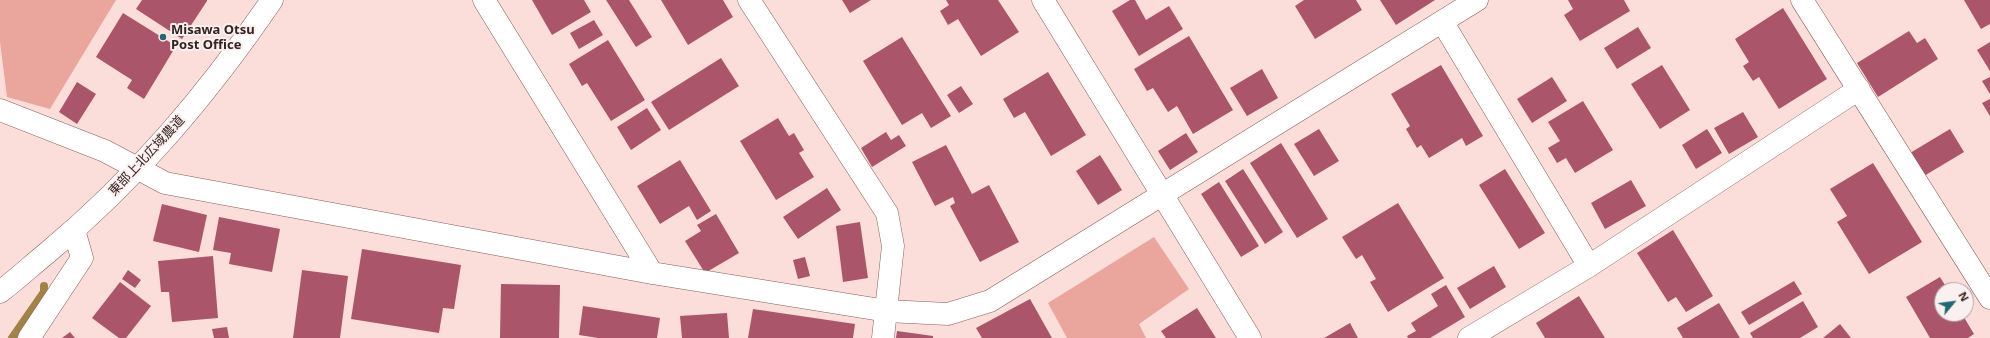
<!DOCTYPE html>
<meta charset="utf-8">
<style>
body{margin:0}
#map{position:relative;width:1990px;height:338px;overflow:hidden;background:#fbdeda;font-family:"Noto Sans",sans-serif}
canvas{display:block}
.north{position:absolute;left:1934px;top:282px;width:40px;height:40px;box-sizing:border-box;background:#faf0ef;border:1px solid #ab9e9d;border-radius:50%;rotate:61deg;font-size:11px;font-weight:700;line-height:16px;text-align:center;color:#352422}
.north::after{content:'';display:block;margin:auto;width:14px;height:18px;background:#1e6972;clip-path:polygon(50% 0,100% 100%,50% 72%,0 100%)}
</style>
<div id="map">
<canvas width="1990" height="338"></canvas>
<div class="north">N</div>
</div>
<script>
const ctx = document.querySelector('canvas').getContext('2d');
ctx.lineJoin = 'round';
function paint(path, color) { ctx.fillStyle = color; ctx.fill(path, 'evenodd'); }
function trace(path, color, width, dash) { ctx.strokeStyle = color; ctx.lineWidth = width; ctx.lineCap = dash ? 'butt' : 'round'; ctx.setLineDash(dash || []); ctx.stroke(path); }
function label(font, color, halo, rows, align = 'center') {
  ctx.font = font + ' "Noto Sans","Noto Sans JP",sans-serif'; ctx.lineWidth = 4; ctx.setLineDash([]); ctx.textBaseline = 'middle'; ctx.strokeStyle = halo; ctx.fillStyle = color; for (const [text, x, y, turn = 0] of rows) {
    ctx.save(); ctx.translate(x, y); ctx.rotate((+turn || 0) * Math.PI / 180); ctx.textAlign = isNaN(turn) ? turn : align; if (halo) ctx.strokeText(text, 0, 0); ctx.fillText(text, 0, 0); ctx.restore();
  }
}
const green = new Path2D(`
 M0,0h116l-66,109 -43,-12 -7,-55z
 M1154,237l35,52 -50,35 7,14h-79l-19,-35z`);
const stream = new Path2D(`
 M12,338l32,-46v-6`);
const building = new Path2D(`
 M142,0h65v1l-25,38 -46,-30z
 M532,0h52l7,12 -39,23z
 M606,0h23l23,37 -16,10z
 M661,0h62l10,17 -45,28z
 M842,0h29l-21,13z
 M946,0h52l21,32 -38,24 -23,-37 -10,6 -8,-14 9,-6z
 M1130,0h5l11,20 23,-14 14,23 -44,27 -27,-45z
 M1304,0h52l6,10 -47,29 -20,-33z
 M1380,0h55l-39,25z
 M1568,0h56l6,11 -50,30 -16,-26 9,-6z
 M1964,0h26v24l-9,5z
 M1783,8l44,71 -48,30 -20,-32 -6,4 -10,-15 6,-4 -14,-23z
 M123,13l53,33 -32,53 -17,-11 5,-8 -36,-23z
 M594,20l9,15 -24,14 -9,-16z
 M1638,27l13,21 -34,21 -13,-21z
 M1909,31l8,12 8,-5 13,21 -60,38 -21,-34z
 M1189,36l44,74 -40,24 -16,-28 -9,6 -15,-24 -6,3 -13,-22z
 M902,37l49,79 -20,12 -9,-15 -20,12 -39,-64z
 M608,40l37,60 -34,21 -24,-38 -5,3 -13,-22z
 M1990,42v29l-13,-21z
 M721,58l18,28 -70,44 -18,-28z
 M1441,65l42,71 -17,10 -4,-8 -33,20 -8,-13 -4,3 -11,-19 4,-3 -19,-32z
 M1662,65l28,45 -30,19 -29,-45z
 M1262,69l16,29 -31,18 -17,-28z
 M1048,72l38,63 -35,21 -26,-44 -11,6 -11,-19z
 M1552,77l15,24 -35,22 -15,-24z
 M1990,77v17l-8,-13z
 M77,82l19,12 -19,30 -18,-12z
 M961,86l12,18 -14,9 -12,-18z
 M1990,99v17l-8,-13z
 M1583,101l30,49 -38,23 -9,-15 -9,5 -9,-15 12,-7 -12,-19z
 M647,108l14,22 -30,20 -14,-23z
 M1743,112l15,25 -29,17 -15,-26z
 M778,118l11,18 5,-3 10,17 -5,3 15,24 -38,23 -36,-59z
 M1319,129l20,32 -25,15 -20,-32z
 M1707,129l15,24 -26,16 -14,-24z
 M1950,129l14,23 -40,24 -14,-23z
 M886,132l5,8 8,-5 7,11 -34,21 -11,-19z
 M1186,133l12,19 -28,18 -12,-19z
 M1281,143l47,76 -31,19 -47,-75z
 M946,145l26,49 17,-9 30,57 -39,20 -30,-56 5,-3 -2,-6 -18,9 -23,-44z
 M1100,155l22,35 -24,15 -22,-34z
 M680,160l31,51 -14,9 -8,-14 -29,18 -23,-38z
 M1873,163l49,79 -53,32 -32,-52 10,-6 -17,-27z
 M1243,169l40,63 -18,12 -40,-63z
 M1505,169l40,64 -26,16 -40,-64z
 M1631,180l15,26 -41,23 -14,-26z
 M1219,182l40,64 -18,11 -40,-63z
 M827,188l14,22 -43,29 -15,-22z
 M1398,203l46,75 -56,34 -18,-30 6,-3 -14,-24 -6,4 -14,-22z
 M162,204l45,11 -8,37 -46,-11z
 M716,214l23,39 -34,20 -20,-32 16,-10 -4,-6z
 M219,217l61,12 -8,43 -43,-8 2,-11 -18,-3z
 M860,222l8,56 -25,4 -7,-56z
 M1673,230l40,66 -27,16 -10,-15 -8,5 -31,-49z
 M362,249l99,16 -7,44 -11,-1 -4,25 -88,-14z
 M213,256l5,62 -46,4 -3,-30h-8l-3,-31z
 M805,257l5,19 -12,3 -5,-19z
 M1494,266l12,21 -36,22 -13,-21z
 M128,270l13,10 -6,8 -13,-9z
 M302,270l46,6 -8,62h-47z
 M1940,277l8,13h-6v24h20l12,20 -6,4h-38l-24,-41z
 M1794,281l8,13 -53,31 -8,-13z
 M120,282l31,24 -25,32h-7l-27,-20z
 M501,284l59,1 -1,53h-59z
 M1446,285l19,32 -35,21h-22l-1,-2 9,-5 -5,-8 27,-17 -7,-12z
 M1579,296l26,42h-60l-9,-15z
 M1030,299l22,39h-70l-6,-10z
 M1803,301l15,26 -18,11h-47l-3,-5z
 M1719,303l21,35h-57l-6,-10z
 M583,306l77,12 -3,20h-59l-19,-3z
 M1197,308l19,30h-50l-5,-7z
 M753,309l102,15 -2,14h-105z
 M727,313l2,25h-47l-2,-22z
 M1350,323l8,15h-34z
 M1840,324l11,14h-28z
 M227,327l2,11h-15l-2,-9z
 M897,331l36,5v2h-37z
 M70,332l5,6h-13z`);
const minor = new Path2D(`
 M484,0l168,273
 M749,0l138,213 6,33 -10,92
 M1802,0l188,298
 M1443,23l146,243
 M0,110l105,41 60,32 487,90 235,38 61,3 42,-13 487,-301
 M29,338l53,-80 -8,-28
 M1469,338l120,-72 270,-177`);
const tertiary = new Path2D(`
 M1043,0l207,338
 M0,292c16,-12 31,-26 47,-39 89,-74 160,-158 225,-253`);
const markers = [
 [163,37,4,"#1e6972"]
];
const poiNames = [
 ["Misawa Otsu",171,30],
 ["Post Office",171,45]
];
const streetNames = [
 ["東部上北広域農道",147,156,-47]
];
paint(green, '#eaa59d');
trace(stream, '#a18346', 8);
paint(building, '#aa5569');
trace(minor, '#865e59', 23);
trace(tertiary, '#865e59', 23);
trace(minor, '#fff', 22);
trace(tertiary, '#fff', 22);
for (const [x, y, r, color] of markers) { const dot = new Path2D(); dot.arc(x, y, r, 0, 2 * Math.PI); ctx.fillStyle = color; ctx.fill(dot); trace(dot, '#faf0ef', 1.5); }
label('bold 13px', '#352422', '#faf0ef', poiNames, 'left');
label('13px', '#352422', '#faf0ef', streetNames);
</script>
